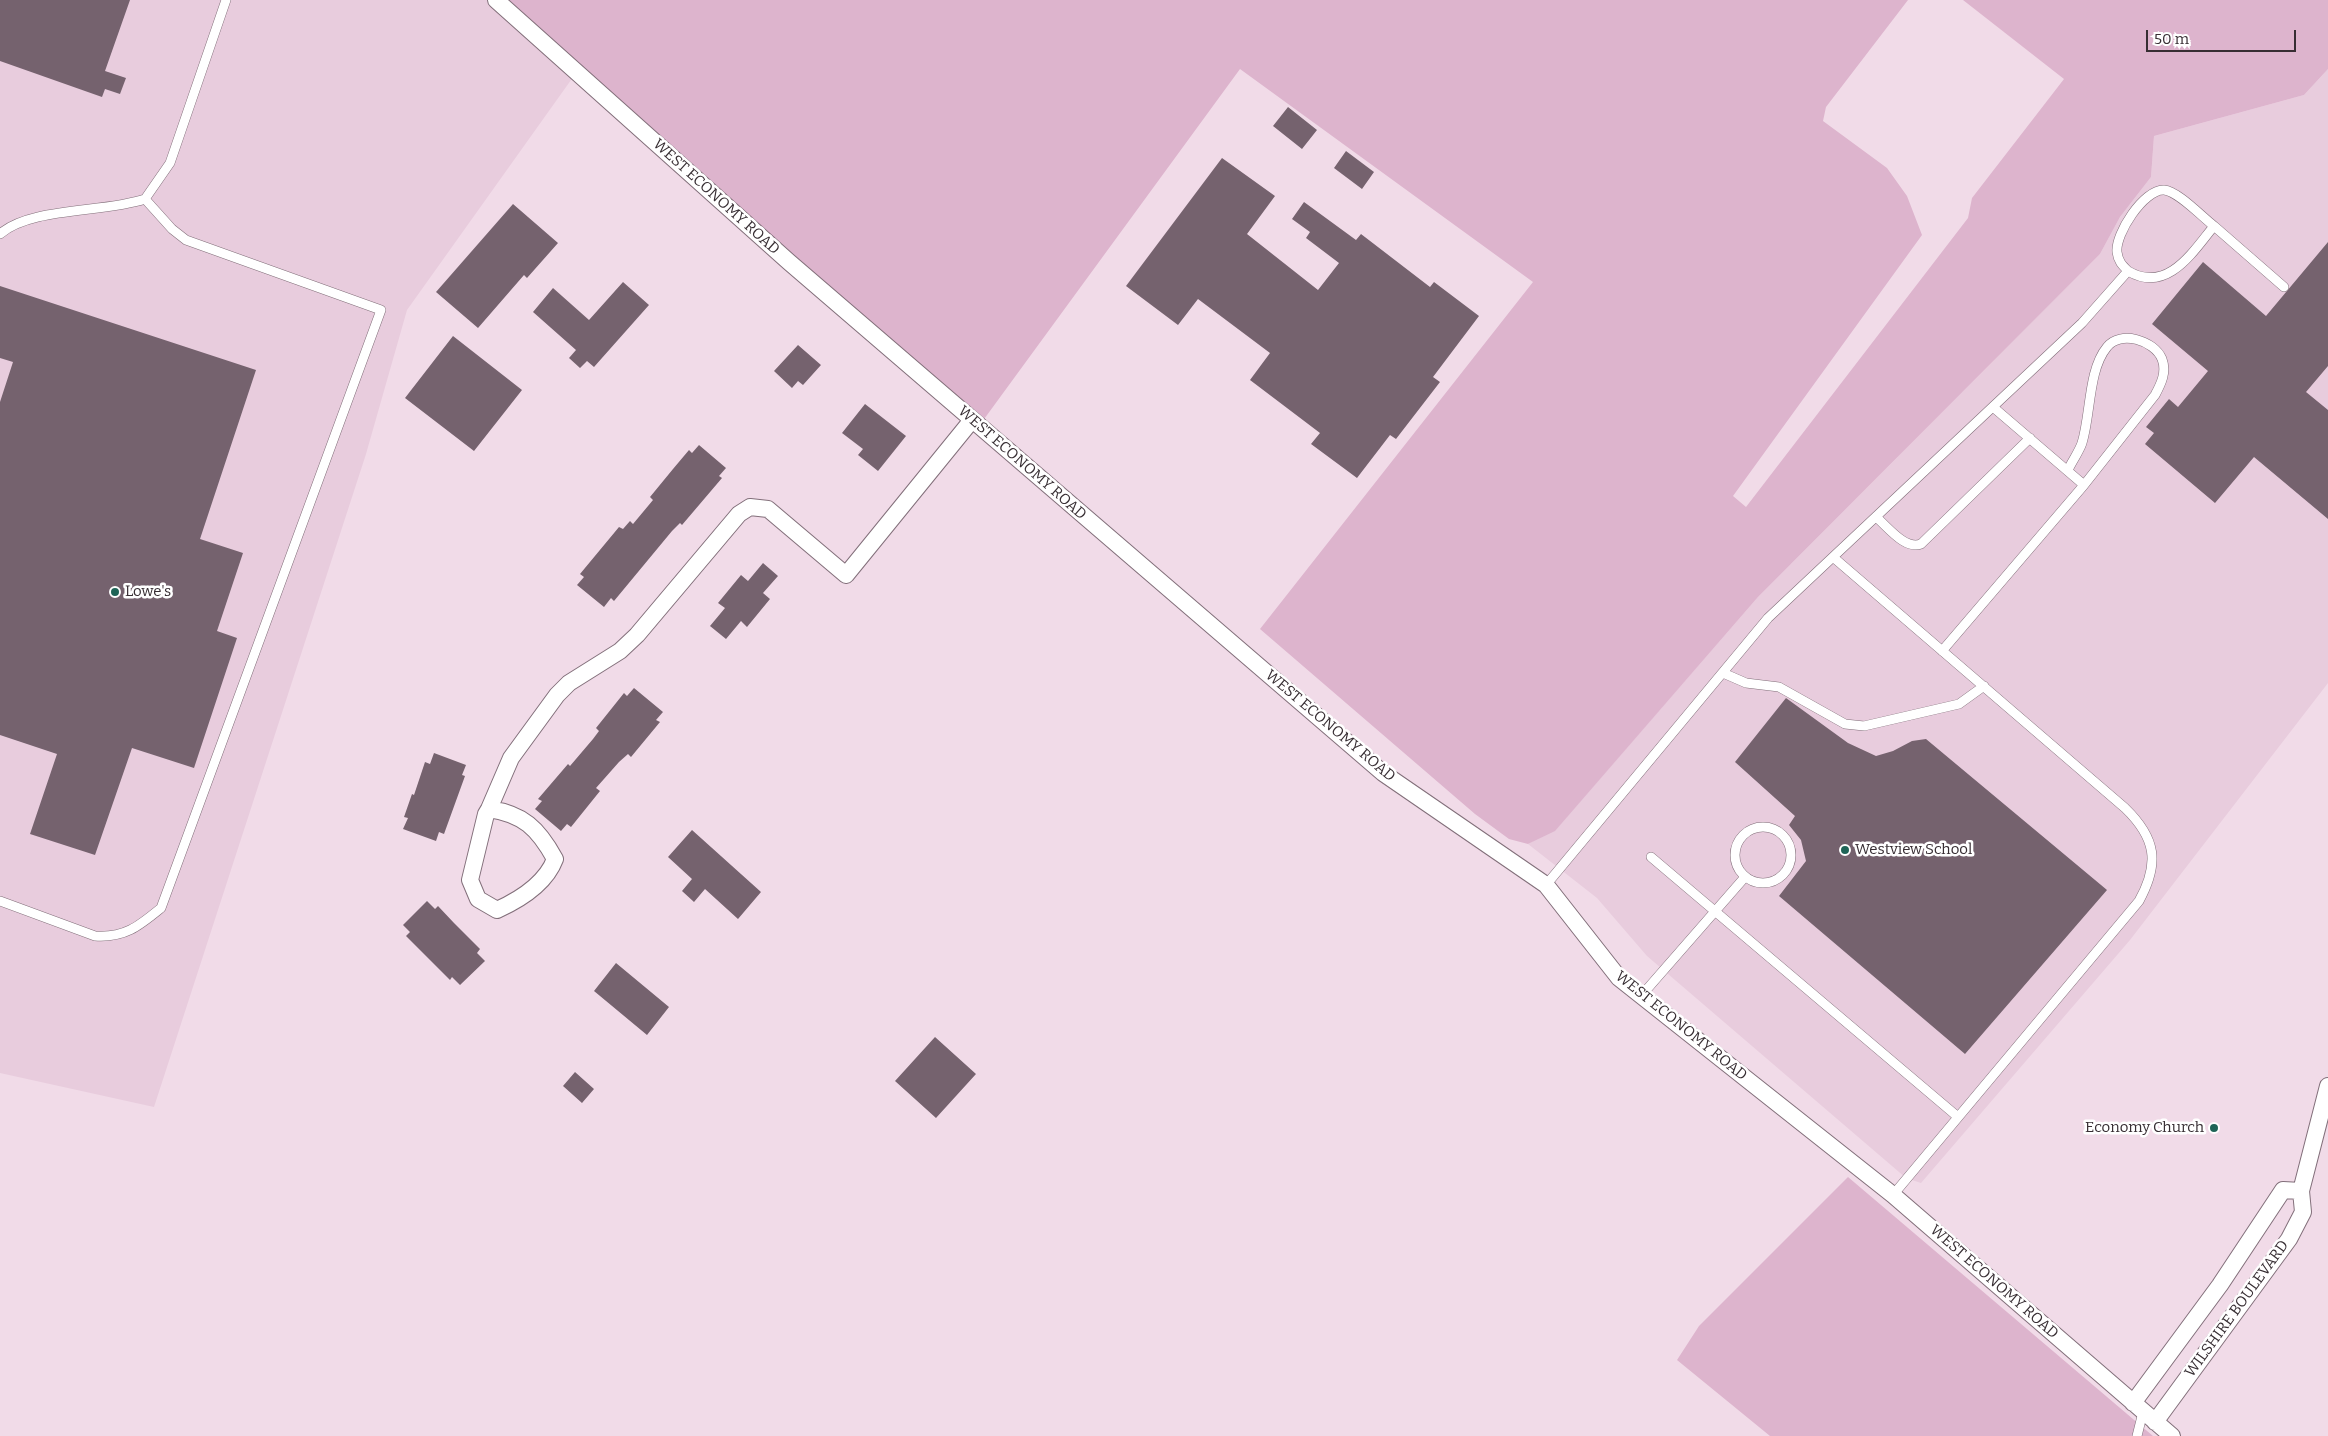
<!DOCTYPE html>
<style>
body{margin:0}
#map{position:relative;width:2328px;height:1436px;overflow:hidden;background:#f1dbe8;font-family:Bitter,serif}
canvas{display:block}
.scale{position:absolute;left:2146px;top:30px;width:150px;height:22px;box-sizing:border-box;border:2px solid #372e33;border-top:0;padding-left:6px;font-size:15px;line-height:18px;white-space:nowrap;color:#372e33;-webkit-text-stroke:4px #fff;paint-order:stroke}
</style>
<div id="map">
<canvas width="2328" height="1436"></canvas>
<div class="scale">50 m</div>
</div>
<script>
const ctx = document.querySelector('canvas').getContext('2d');
ctx.lineJoin = 'round';
function paint(path, color) { ctx.fillStyle = color; ctx.fill(path, 'evenodd'); }
function trace(path, color, width, dash) { ctx.strokeStyle = color; ctx.lineWidth = width; ctx.lineCap = dash ? 'butt' : 'round'; ctx.setLineDash(dash || []); ctx.stroke(path); }
function label(font, color, halo, rows, align = 'center') {
  ctx.font = font + ' Bitter,serif'; ctx.lineWidth = 5; ctx.setLineDash([]); ctx.textBaseline = 'middle'; ctx.strokeStyle = halo; ctx.fillStyle = color; for (const [text, x, y, turn = 0] of rows) {
    ctx.save(); ctx.translate(x, y); ctx.rotate((+turn || 0) * Math.PI / 180); ctx.textAlign = isNaN(turn) ? turn : align; if (halo) ctx.strokeText(text, 0, 0); ctx.fillText(text, 0, 0); ctx.restore();
  }
}
const built = new Path2D(`
 M0,0h496l80,73 -169,237 -41,144 -212,653 -154,-34z
 M2328,69v614l-198,257 -209,243 -15,-5 -259,-222 -50,-58 -69,-54 27,-14 203,-233 342,-343 20,-37 31,-40 3,-41 150,-41z`);
const green = new Path2D(`
 M496,0h1412l-82,107 -3,14 64,47 20,28 15,39 -189,261 13,11 222,-289 4,-20 92,-119 -101,-79h365v69l-24,26 -150,41 -3,41 -31,40 -20,37 -342,343 -203,234 -27,13 -19,-5 -34,-25 -215,-185 273,-347 -293,-213 -261,357z
 M1848,1177l305,259h-383l-93,-76 22,-34z`);
const building = new Path2D(`
 M0,0h130l-25,71 21,7 -6,16 -15,-5 -3,8 -102,-36z
 M1288,107l29,23 -15,19 -29,-23z
 M1346,151l28,21 -12,17 -28,-21z
 M1222,158l53,38 -28,38 71,56 21,-27 -33,-25 4,-6 -18,-13 12,-17 52,38 5,-6 69,53 4,-5 45,34 -46,61 7,5 -44,57 -6,-4 -33,43 -46,-34 9,-11 -70,-53 20,-27 -72,-54 -20,26 -52,-39z
 M513,204l45,39 -31,35 -3,-3 -46,53 -42,-36z
 M2328,242v124l-22,26 22,18v109l-74,-62 -39,46 -70,-59 9,-11 -8,-6 23,-28 9,8 30,-36 -56,-47 51,-62 63,54z
 M623,282l26,23 -55,62 -7,-6 -7,7 -11,-10 7,-8 -43,-38 20,-24 36,32z
 M0,286l256,84 -56,169 43,14 -26,78 20,7 -43,130 -62,-20 -37,107 -65,-21 27,-80 -57,-19v-333l13,-40 -13,-4z
 M453,336l69,54 -48,61 -69,-53z
 M798,345l23,20 -18,20 -5,-4 -6,7 -18,-17z
 M865,404l41,32 -28,35 -20,-16 5,-6 -21,-16z
 M699,445l27,23 -7,8 3,2 -40,47 -2,-2 -8,8 -58,70 -3,-3 -7,9 -27,-22 7,-8 -4,-3 39,-47 4,2 7,-8 3,3 20,-24 -3,-3 23,-28 16,-19 3,3z
 M763,563l15,13 -15,17 7,6 -23,28 -6,-6 -15,18 -16,-13 15,-18 -7,-5 23,-28 7,6z
 M634,688l29,24 -7,8 4,2 -29,35 -3,-3 -9,8 -23,26 4,3 -29,36 -4,-3 -6,7 -26,-22 7,-8 -4,-2 30,-35 2,2 23,-27 6,-8 -3,-3 28,-35 3,3z
 M1786,698l62,45 28,13 17,-5 19,-10 14,-2 181,151 -142,164 -186,-158 27,-35 -5,-21 -12,-15 6,-9 -60,-54z
 M434,753l32,12 -4,10 3,1 -21,58 -5,-2 -3,9 -33,-12 5,-11 -4,-1 8,-23 2,1 11,-33 5,2z
 M692,830l69,62 -23,27 -33,-30 -11,13 -12,-11 10,-12 -24,-22z
 M427,901l8,8 3,-3 16,17 26,26 -3,4 8,8 -25,24 -8,-8 -2,3 -44,-44 4,-4 -7,-7z
 M616,963l53,44 -22,28 -53,-44z
 M935,1037l41,37 -40,44 -41,-37z
 M575,1072l19,17 -12,14 -19,-17z`);
const service = new Path2D(`
 M2214,226l70,61
 M0,234c31,-27 104,-21 145,-35l25,-36 56,-163
 M2068,470c4,-9 11,-18 14,-27 9,-29 6,-73 25,-96 13,-17 47,-7 55,12 5,13 -1,25 -7,36l-71,90
 M1876,517c12,10 29,33 45,27l109,-106
 M1833,557l292,251c31,30 35,55 14,93l-246,294
 M1942,651l142,-166 -91,-78
 M1723,673l23,10 33,4 66,37 19,2 95,-22 25,-18
 M1735 855a28 28 0 1 1 56 0a28 28 0 1 1-56 0Z
 M1651,857l307,260
 M1546,885l222,-267 314,-295 46,-52c39,23 64,-18 86,-45 -12,-9 -36,-35 -50,-36 -20,-1 -49,44 -47,62 1,9 5,13 11,19
 M0,901l95,35c30,2 44,-10 66,-28l220,-598 -195,-70 -14,-11 -27,-30
 M1641,996l104,-119
 M2137,1436l6,-24`);
const minor = new Path2D(`
 M496,0l293,262 594,511 163,112 73,93 274,217 279,241
 M489,809c34,5 49,19 66,50 -9,24 -36,41 -58,51l-19,-11 -8,-19 16,-66 3,-5 22,-51 46,-63 12,-12 51,-32 17,-16 102,-121 11,-7 18,2 78,66 126,-155
 M2133,1403l87,-118 63,-95 18,1
 M2155,1422l134,-183 14,-27 -2,-21 27,-105`);
const markers = [
 [115,592,5,"#1e6457"],
 [1845,850,5,"#1e6457"],
 [2214,1128,5,"#1e6457"]
];
const streetNames = [
 ["WEST ECONOMY ROAD",716,197,42],
 ["WEST ECONOMY ROAD",1022,463,41],
 ["WEST ECONOMY ROAD",1330,726,40],
 ["WEST ECONOMY ROAD",1681,1026,39],
 ["WEST ECONOMY ROAD",1994,1282,41],
 ["WILSHIRE BOULEVARD",2237,1309,-54]
];
const poiNames = [
 ["Lowe's",125,592],
 ["Westview School",1855,850],
 ["Economy Church",2204,1128,"right"]
];
paint(built, '#e8ccdd');
paint(green, '#ddb4cd');
paint(building, '#75626e');
trace(service, '#826f7a', 10);
trace(minor, '#826f7a', 18);
trace(service, '#fff', 9);
trace(minor, '#fff', 16);
for (const [x, y, r, color] of markers) { const dot = new Path2D(); dot.arc(x, y, r, 0, 2 * Math.PI); ctx.fillStyle = color; ctx.fill(dot); trace(dot, '#fff', 2); }
label('15px', '#372e33', '#fff', streetNames);
label('15px', '#372e33', '#fff', poiNames, 'left');
</script>
